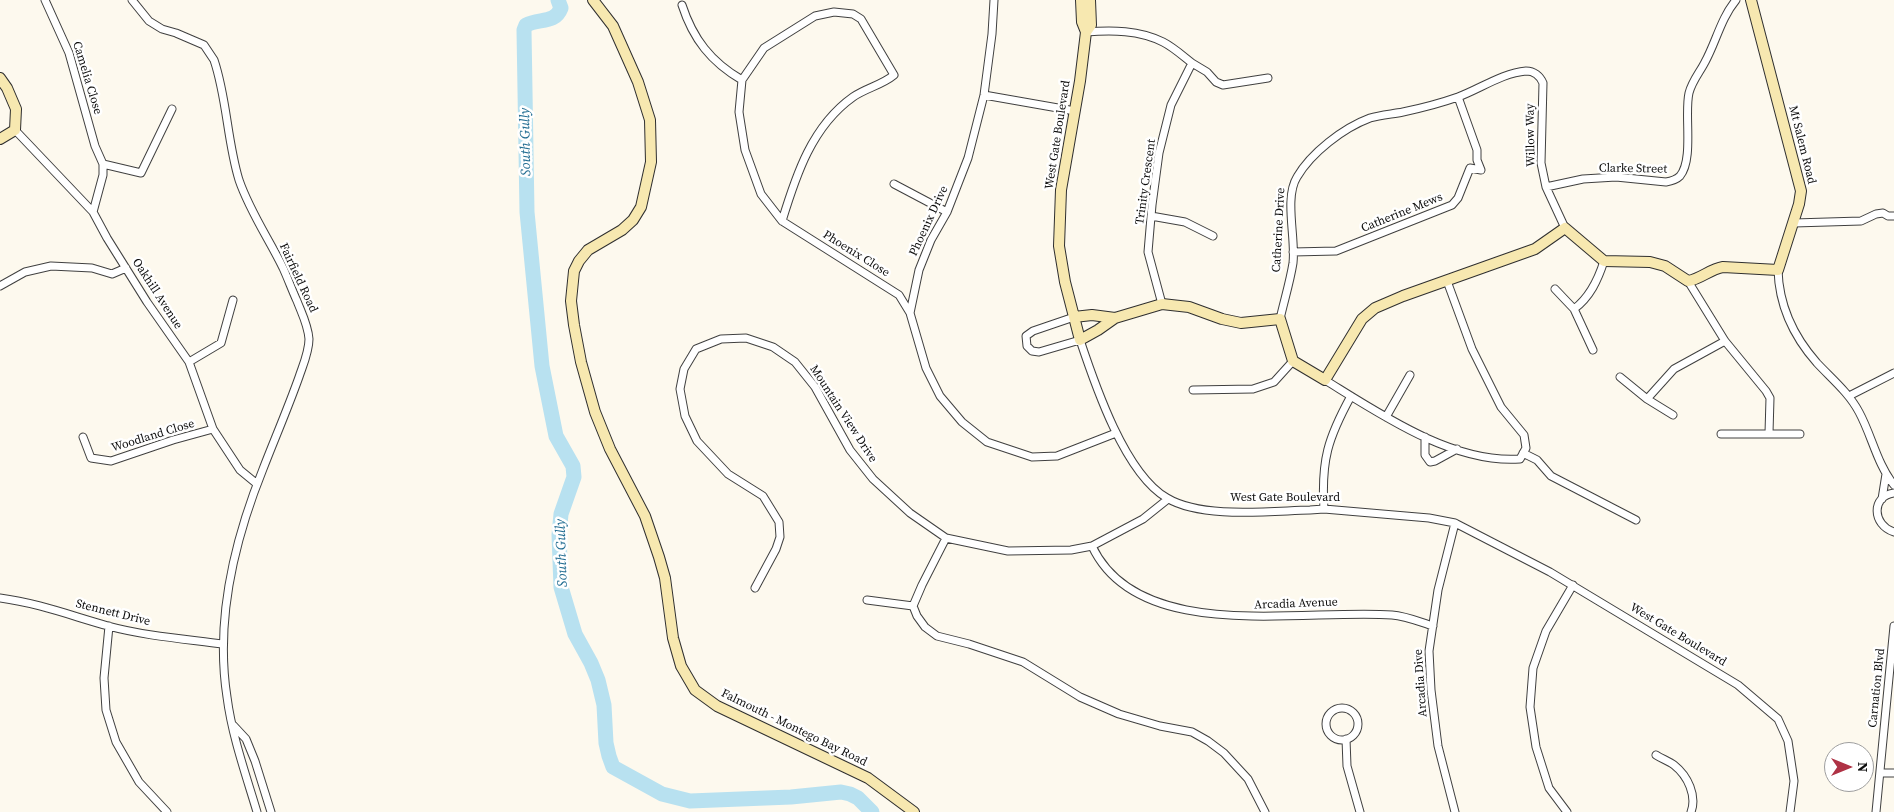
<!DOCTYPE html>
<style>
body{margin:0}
#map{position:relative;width:1894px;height:812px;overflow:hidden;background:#fdf9ee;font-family:"Source Serif 4",serif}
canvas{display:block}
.north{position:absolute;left:1824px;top:742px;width:50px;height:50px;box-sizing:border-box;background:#fff;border:1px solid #9e9e9e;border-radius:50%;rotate:90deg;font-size:14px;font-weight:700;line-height:20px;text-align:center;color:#0d0d0d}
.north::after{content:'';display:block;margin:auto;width:18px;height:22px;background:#af3245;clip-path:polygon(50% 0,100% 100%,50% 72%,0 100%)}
</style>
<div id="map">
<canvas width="1894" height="812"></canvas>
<div class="north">N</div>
</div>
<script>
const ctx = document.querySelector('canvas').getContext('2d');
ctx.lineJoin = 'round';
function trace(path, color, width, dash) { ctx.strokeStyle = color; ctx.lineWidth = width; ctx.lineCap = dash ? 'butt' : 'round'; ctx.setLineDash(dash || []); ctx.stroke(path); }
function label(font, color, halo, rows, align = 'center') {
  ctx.font = font + ' "Source Serif 4",serif'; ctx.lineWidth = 5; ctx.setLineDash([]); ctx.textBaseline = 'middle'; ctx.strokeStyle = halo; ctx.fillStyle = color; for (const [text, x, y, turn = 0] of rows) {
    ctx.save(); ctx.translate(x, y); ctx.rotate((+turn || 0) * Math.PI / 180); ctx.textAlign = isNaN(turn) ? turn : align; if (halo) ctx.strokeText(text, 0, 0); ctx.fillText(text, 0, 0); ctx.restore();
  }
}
const river = new Path2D(`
 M558,0l3,8c-6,16 -22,10 -35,17l-2,5 3,182 15,154 14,70 17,30 1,11 -13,37 -2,21 2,52 14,47 16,29 7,17 6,25 2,38 3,13 4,11 49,27 28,7 101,-4 50,-5 9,2 8,4 14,14`);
const street = new Path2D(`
 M45,0l24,53 26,93 8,18v11l-10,37
 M132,0l17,21 13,8 14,4 28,12 10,15c13,38 13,81 25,120 11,32 30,59 44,88 5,11 9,22 14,33 5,13 11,24 12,38 0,13 -6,26 -10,38 -11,31 -24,61 -36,92 -29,72 -48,151 -36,228 5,39 19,78 30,115
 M994,0l-2,34 -8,61 -16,63 -21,54 -16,28 -12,30 -9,43 16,55 14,28 22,26 25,20 45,15 25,-1 59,-23
 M682,5c11,34 29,57 60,75
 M1086,32c26,-2 53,-2 77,10 10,5 20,14 29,21l-21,42 -12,48 -7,52 -4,47 14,52
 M1192,63l15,9 9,10 7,3 45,-7
 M984,95l91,16
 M15,130l78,82 14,26 40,64 42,60 24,67 27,41 17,14
 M103,164l38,9 31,-64
 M894,184l53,28
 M1546,187l37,-8 33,-2 50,5c6,-1 10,-2 14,-6 14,-17 4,-62 9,-83 3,-12 11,-21 16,-31 11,-20 16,-44 31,-62
 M1151,216l34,6 28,14
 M782,221l-21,-27 -16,-44 -6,-38 3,-32 22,-32 51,-32 19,-4 19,2 8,5 33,56c-12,10 -28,13 -41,22 -41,29 -57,78 -71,124l117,74 11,18
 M1794,223l67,-2 15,-7 7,-1 5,3h6
 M1293,252l43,-1 116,-46 6,-7 12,-30 11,2 -4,-10v-10l-19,-53
 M1778,270c1,35 16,67 39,93 15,16 32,30 42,49 13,24 18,52 35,73
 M1688,281l37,60 41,50 4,7 -1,35
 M0,286l25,-14 26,-6 41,2 20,6 14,-6
 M1555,289l19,20
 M1074,317l-41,14 -7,5 1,10 5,5 7,1 41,-12c15,45 45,134 87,158 35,21 103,13 143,12l14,-1 105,9 26,5 95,49 188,113 40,34 10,22 6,40 -4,31
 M1280,319c4,-18 10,-37 13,-56 3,-25 -9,-65 4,-86 14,-24 46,-49 73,-59 10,-3 23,-4 33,-6 19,-4 38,-9 55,-15 22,-8 44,-24 68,-26 8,0 14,5 17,12l-2,80 5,24 19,41
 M1593,350l-19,-41c16,-12 24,-29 30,-48
 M189,362l32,-19 12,-43
 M1620,377l27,22 26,16
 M1325,380c55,34 128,84 195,79l6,-11 -2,-13 -23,-28 -29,-58 -25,-68
 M1193,390l60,-1 21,-7 19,-21
 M1849,396l45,-23
 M1647,399l27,-30 51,-28
 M1386,417l24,-42
 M1721,434h79
 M83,437l8,21 20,3 62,-21 40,-11
 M1425,437v18l5,7 5,-1 22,-12
 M1523,453l14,7 14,16 85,44
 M1894,493c-23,3 -22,32 0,39
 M1882,499l4,-25
 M1324,509c-3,-49 4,-71 27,-113
 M1455,523l-17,67 -9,61 2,39 7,56 17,66
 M946,538l-24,47 -9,21 4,10 8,11 12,9 32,8 54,18 57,35 39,17 41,12 32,6 16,9 16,12 24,26 17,33
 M1092,546c46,99 213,62 300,69 14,1 28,7 41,11
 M755,588l21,-39 4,-12 -1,-15 -16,-26 -35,-22 -31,-33 -12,-25 -5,-27 4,-20 12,-20 25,-10 25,-1 27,9 22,15 20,25 35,63 23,29 37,34 36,25 62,13 63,-1 21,-4 51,-27 25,-20
 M0,598c38,5 72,18 108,28 37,10 77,13 115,18
 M867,600l46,6
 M109,626l-5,52 2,32 10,32 23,40 28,30
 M1326 724a16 16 0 1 1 32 0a16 16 0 1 1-32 0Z
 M233,725l13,14 9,22 16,51
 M1346,739l1,27 13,46
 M1656,755c6,4 13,6 18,10 14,11 23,31 17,47
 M1880,773h14
 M1567,812l-18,-24 -13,-41 -6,-40 3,-39 13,-37 27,-46
 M1876,812l18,-186`);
const secondary = new Path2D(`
 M593,0l20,26 25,56 12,38 1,42 -10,45 -8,13 -11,10 -34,20 -9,11 -5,10 -3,30 3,24 7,37 14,50 15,37 35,67 14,41 6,21 8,60 8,28 14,24 22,16 151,72 46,34
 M1081,0l1,22 4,10
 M1090,0l1,25 -5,7 -6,49 -19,109 -2,56 6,36 15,58 18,-10 17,-12 47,-14 27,3 33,12 19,4 39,-4 13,42 32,19 37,-61 13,-11 28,-12 132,-47 30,-21 39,33 46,1 15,4 23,15c13,-2 22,-12 35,-14l55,3 21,-66 2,-13 -50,-191
 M0,78l7,10 9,21 -1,21 -15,9
 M1074,317l18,-2 23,3`);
const streetNames = [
 ["Camelia Close",87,78,73],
 ["West Gate Boulevard",1058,135,-81],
 ["Willow Way",1531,135,-91],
 ["Mt Salem Road",1802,145,76],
 ["Clarke Street",1633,169,1],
 ["Trinity Crescent",1146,182,-82],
 ["Catherine Mews",1402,213,-22],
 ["Phoenix Drive",929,221,-65],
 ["Catherine Drive",1279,230,-87],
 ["Phoenix Close",856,254,32],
 ["Fairfield Road",298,278,65],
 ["Oakhill Avenue",157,294,57],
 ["Mountain View Drive",843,414,57],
 ["Woodland Close",153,436,-17],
 ["West Gate Boulevard",1285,498],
 ["Arcadia Avenue",1296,604,-2],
 ["Stennett Drive",113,613,14],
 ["West Gate Boulevard",1678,635,31],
 ["Arcadia Dive",1421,683,-94],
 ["Carnation Blvd",1877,688,-84],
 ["Falmouth - Montego Bay Road",794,728,26]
];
const waterNames = [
 ["South Gully",526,142,-91],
 ["South Gully",562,553,-92]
];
trace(river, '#b8e1f0', 15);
trace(street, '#404040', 9);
trace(secondary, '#2f2f2f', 12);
trace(street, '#fff', 7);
trace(secondary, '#f7e8b0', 10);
label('12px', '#0d0d0d', '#fff', streetNames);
label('italic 14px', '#226d92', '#fff', waterNames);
</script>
